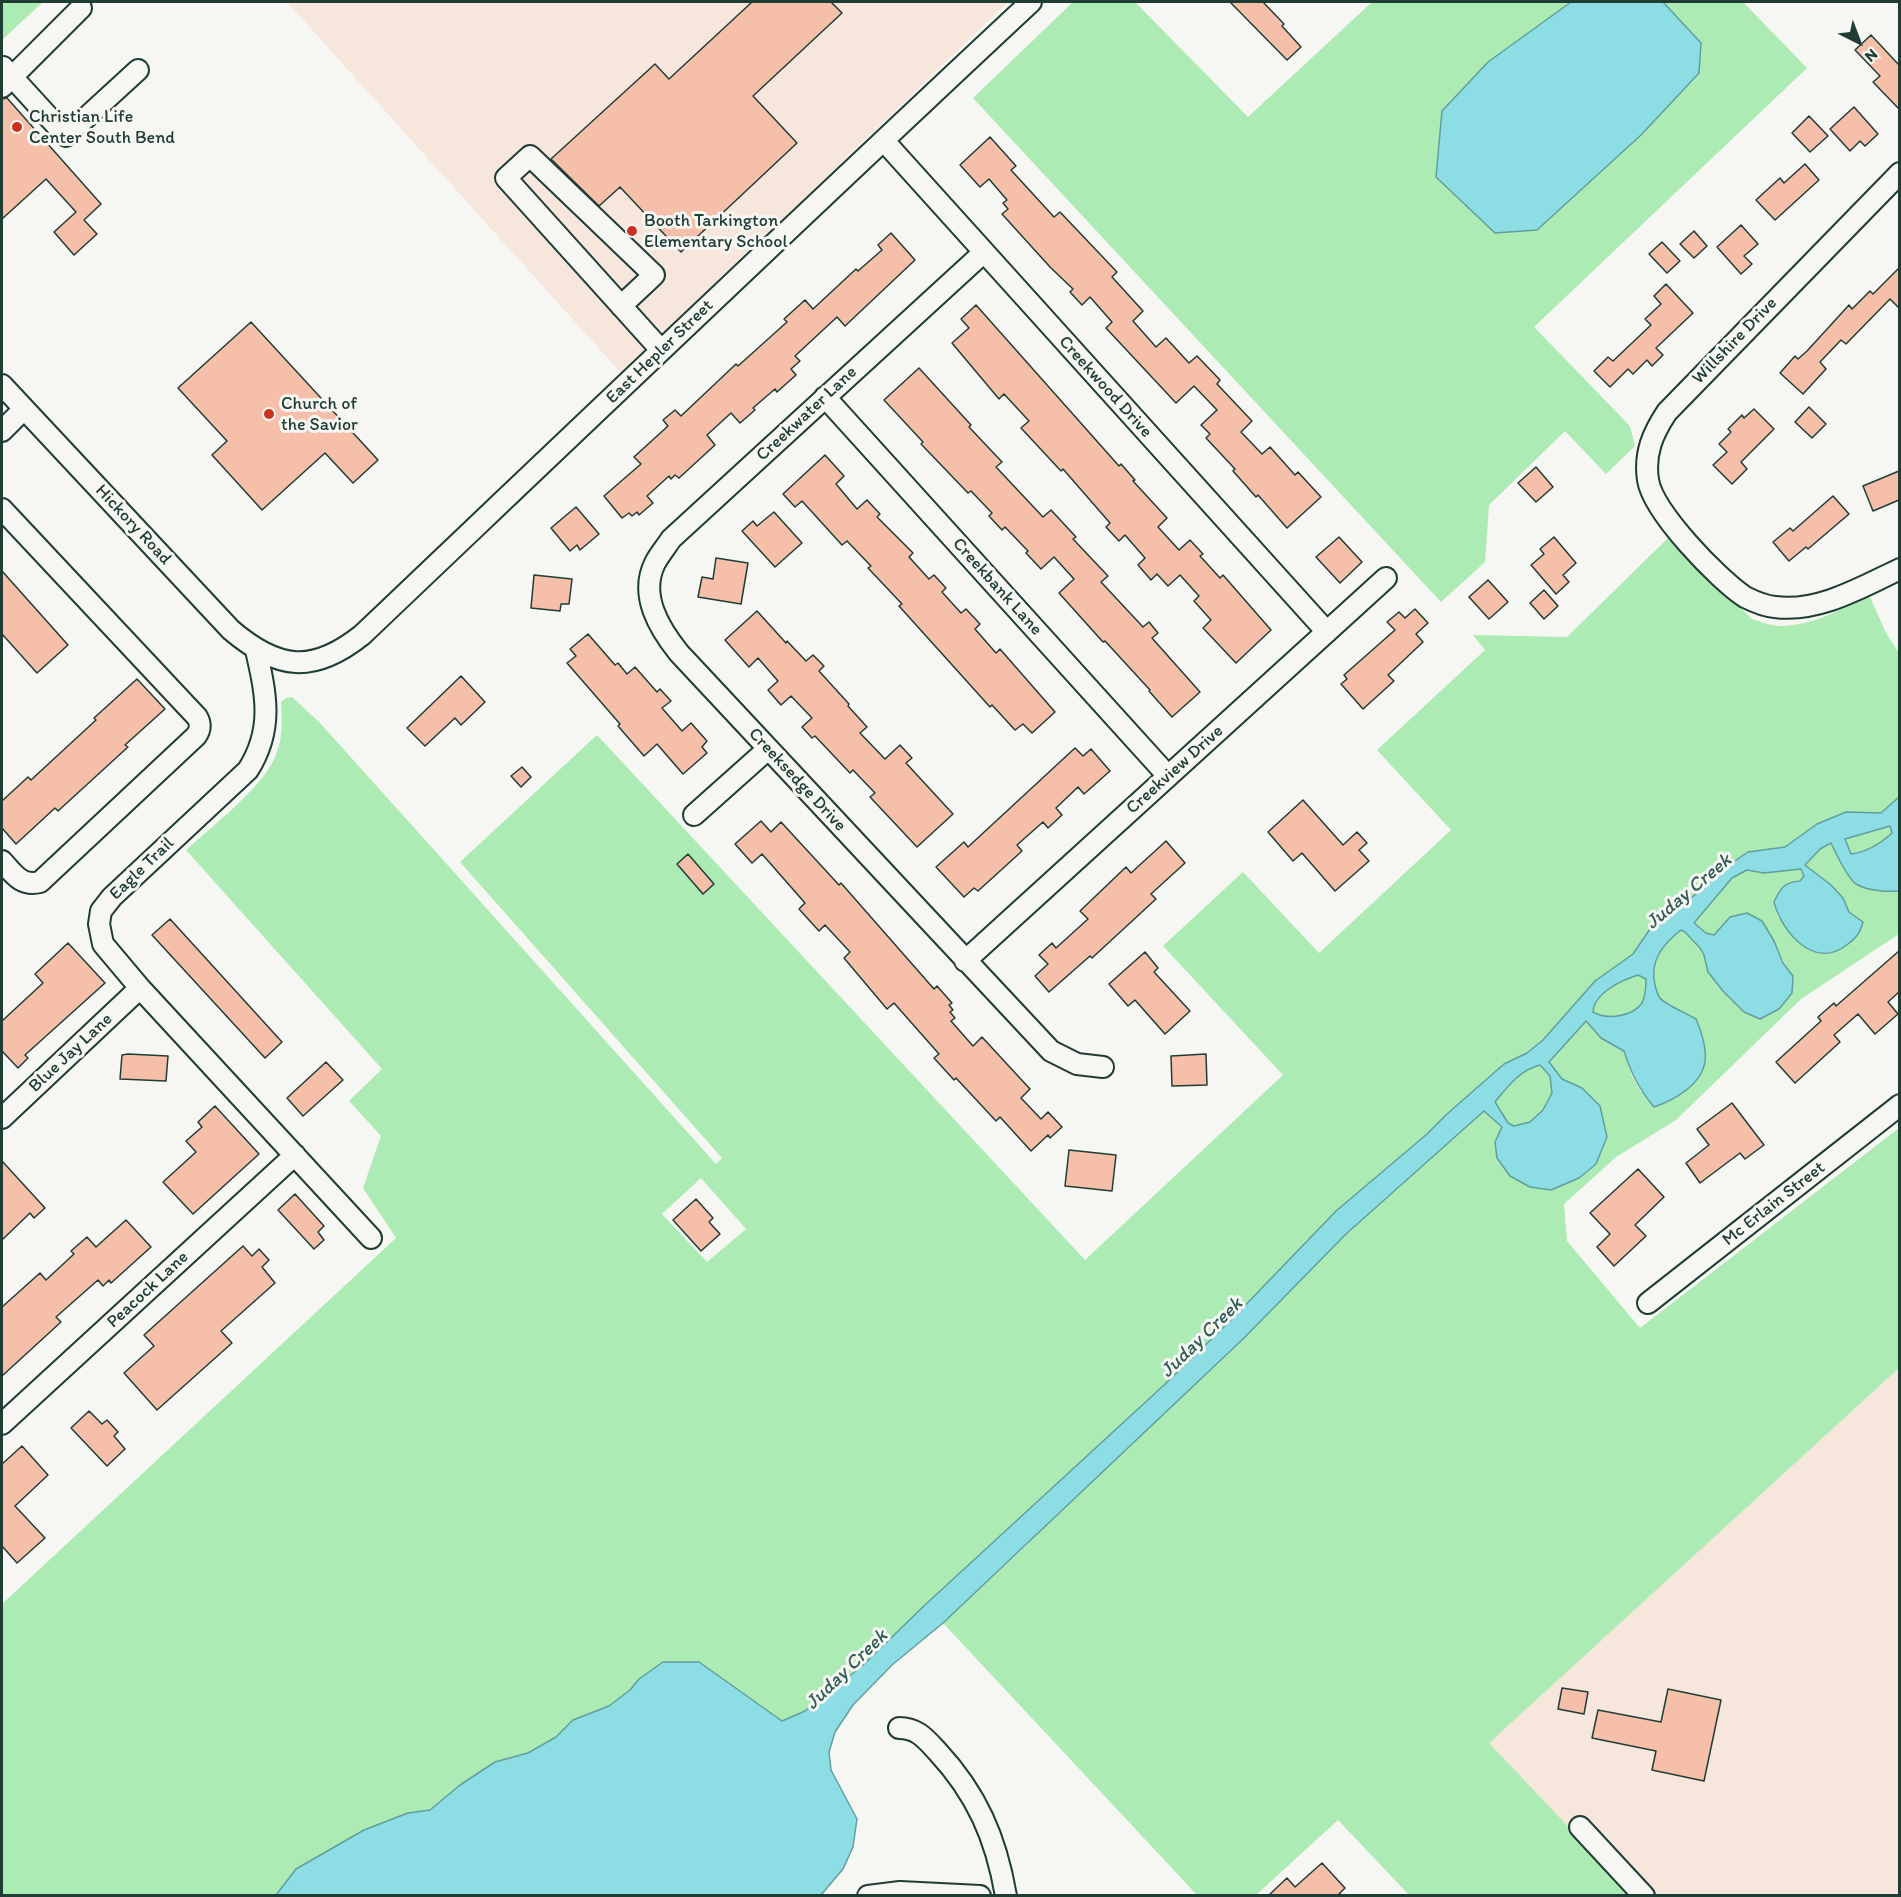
<!DOCTYPE html>
<style>
body{margin:0}
#map{position:relative;width:1901px;height:1897px;overflow:hidden;background:#f6f6f2;font-family:Itim,sans-serif}
canvas{display:block}
.frame{position:absolute;inset:0;border:3px solid #1f3d34;pointer-events:none}
.north{position:absolute;left:1829px;top:12px;width:60px;height:60px;-webkit-text-stroke:4px #f6f6f2;paint-order:stroke;rotate:138deg;font-size:16px;font-weight:700;line-height:24px;text-align:center;color:#1f3d34}
.north::after{content:'';display:block;margin:auto;width:21px;height:27px;background:#1f3d34;clip-path:polygon(50% 0,100% 100%,50% 72%,0 100%)}
</style>
<div id="map">
<canvas width="1901" height="1897"></canvas>
<div class="frame"></div>
<div class="north">N</div>
</div>
<script>
const ctx = document.querySelector('canvas').getContext('2d');
ctx.lineJoin = 'round';
function paint(path, color) { ctx.fillStyle = color; ctx.fill(path, 'evenodd'); }
function trace(path, color, width, dash) { ctx.strokeStyle = color; ctx.lineWidth = width; ctx.lineCap = dash ? 'butt' : 'round'; ctx.setLineDash(dash || []); ctx.stroke(path); }
function label(font, color, halo, rows, align = 'center') {
  ctx.font = font + ' Itim,sans-serif'; ctx.lineWidth = 6; ctx.setLineDash([]); ctx.textBaseline = 'middle'; ctx.strokeStyle = halo; ctx.fillStyle = color; for (const [text, x, y, turn = 0] of rows) {
    ctx.save(); ctx.translate(x, y); ctx.rotate((+turn || 0) * Math.PI / 180); ctx.textAlign = isNaN(turn) ? turn : align; if (halo) ctx.strokeText(text, 0, 0); ctx.fillText(text, 0, 0); ctx.restore();
  }
}
const built = new Path2D(`
 M287,2h721l-386,372z
 M1899,1368v527h-266l-145,-152z`);
const green = new Path2D(`
 M2,2h41l-41,38z
 M1073,2h62l113,115 124,-115h371l64,66 -273,259 96,99 5,20 -29,28 -41,-43 -76,74 -4,57 -44,40 -468,-504z
 M1668,538l84,81c9,3 19,7 28,7 32,0 62,-17 89,-31l17,38 13,20v144l-18,16 -35,-1 -29,12 -32,23 -37,5 -28,19 -36,34 -34,24 -17,25 -38,27 -52,59 -16,13 -23,11 -20,47 18,17 49,62 28,-12 17,-14 -14,-76 -20,-9 -13,-17 37,-41 15,17 23,13 8,25 9,16 32,8c7,-7 19,-14 25,-22 12,-17 5,-41 -2,-59 -8,-5 -32,-15 -36,-21 -3,-4 -4,-9 -5,-13 -6,-24 8,-41 26,-55l4,2 15,16 4,7 4,17 15,19 21,21 16,7 33,-43c-13,-17 -20,-37 -31,-55l-48,14 -8,-1 -12,-10 38,-46 15,-8 17,3 37,-4 3,7c-12,13 -21,7 -30,26l4,16 71,-6c-9,-22 -25,-34 -44,-47l15,-16 11,-7c5,11 16,36 25,42 11,7 32,8 43,7v43l-98,65 -125,121 -60,37 -52,47 3,37 73,87 259,-200v240l-410,375 144,152h-224l-71,-75 -82,75h-59l-254,-272 86,-80 15,-47 -183,171 -57,44 -22,10 -83,-59 -60,17 -9,11 -21,16 -36,14 -17,17 -28,16 -33,9 -35,23 -30,25 -22,3 -44,17 -68,39 -20,26 -274,1v-292l394,-366 -33,-50 18,-52 -32,-35 33,-32 -196,-219c24,-22 78,-64 89,-93 8,-17 7,-36 6,-55l5,-4 6,-1 28,26 396,441 6,-6 -262,-296 137,-127 488,525 198,-185 -120,-129 80,-74 76,81 132,-123 -74,-80 108,-100 -12,-15 94,2zM701,1178l45,51 -39,33 -45,-48z
 M1890,826l2,7 -12,11 -29,11 -6,-16z
 M1638,975l8,3c0,9 0,17 -4,24 -10,16 -35,17 -49,10 2,-19 29,-32 45,-37z
 M1540,1065l10,11 2,17 -9,17 -13,12 -16,4 -6,-3 -13,-21c13,-16 25,-32 45,-37z`);
const water = new Path2D(`
 M1571,2h92l38,41 -2,30 -58,62 -104,95 -42,3 -59,-56 6,-66 46,-49z
 M1899,797v94c-11,1 -32,0 -43,-7 -9,-6 -20,-31 -25,-41l-11,6 -15,16 26,20 12,13 6,14 14,10c-3,11 -6,15 -15,22 -33,27 -66,-11 -74,-42 6,-13 10,-20 26,-21l4,-5 -3,-7 -37,4 -17,-3 -15,8 -38,45 12,10 8,2 16,-18 17,-4 15,8 12,20 9,22 10,13 -1,17 -13,16 -19,10 -16,-7 -21,-21 -15,-19 -4,-17 -4,-7 -15,-16 -4,-2c-18,14 -32,31 -26,55 1,4 2,9 5,13 4,6 28,16 36,21 5,12 11,28 9,42 -3,24 -31,39 -51,46 -15,-18 -23,-34 -30,-56l-23,-13 -15,-17 -37,41 13,17 20,9 18,18 7,31 -11,27 -17,14 -28,12 -21,-3 -20,-11 -13,-18 -2,-16 7,-15 -18,-16 -138,123 -102,104 -301,285 -51,42 -39,40 -18,27 -6,20 2,18 26,49 -4,28 -10,22 -22,26h-545l20,-26 68,-39 44,-17 22,-3 30,-25 35,-23 33,-9 28,-16 17,-17 36,-14 21,-16 9,-11 24,-17h36l83,59 23,-10 56,-44 65,-63 237,-218 70,-68 103,-107 91,-77 20,-20 57,-50 23,-11 16,-13 52,-59 38,-27 17,-25 34,-24 36,-34 28,-19 37,-5 32,-23 29,-12 35,1zM1890,826l2,7c-12,11 -25,19 -41,21l-6,-15zM1638,975l8,4c0,8 0,16 -4,24 -10,14 -35,17 -49,9 1,-19 29,-32 45,-37zM1540,1065l10,11 2,17 -9,17 -13,12 -16,4 -6,-3 -13,-21c13,-16 25,-32 45,-37z`);
const building = new Path2D(`
 M752,2h79l11,11 -89,83 44,47 -116,109 -61,-65 -21,19 -48,-47 104,-95 14,15z
 M1230,2h33l21,22 -2,2 19,21 -14,13z
 M1871,35l28,30v44l-26,-27 7,-6 -25,-26z
 M7,98l94,106 -17,16 13,14 -23,21 -20,-23 22,-20 -30,-33 -44,40v-120z
 M1854,107l24,27 -13,12 -5,-5 -10,10 -20,-22z
 M1809,116l19,20 -18,16 -18,-19z
 M990,137l26,29 -5,4 43,47 6,-5 57,60 -5,5 31,34 -10,10 23,26 10,-9 23,25 8,-7 23,24 -3,4 35,37 -11,11 21,22 8,-7 25,28 3,-3 23,25 -34,31 -29,-33 -2,2 -23,-26 2,-2 -29,-31 4,-4 -9,-9 16,-15 -23,-24 -18,17 -70,-75 6,-6 -22,-25 -8,8 -12,-13 3,-3 -23,-22 -48,-53 6,-5 -5,-6 4,-3 -18,-21 -9,8 -20,-22z
 M1805,164l14,16 -44,40 -19,-20 24,-22 4,5z
 M1741,225l17,19 -14,12 8,8 -11,10 -24,-27z
 M1694,231l13,15 -13,12 -14,-14z
 M891,233l24,27 -70,66 -8,-9 -42,39 5,5 -9,8 5,6 -19,17 -2,-3 -22,19 2,2 -15,13 -9,-10 -24,22 8,10 -36,33 -4,-3 -4,4 -2,-3 -22,20 6,7 -14,12 -2,-3 -5,4 -3,-3 -7,5 -18,-22 37,-32 -7,-7 34,-31 -5,-6 12,-10 6,6 55,-52 2,2 49,-44 -3,-3 21,-19 8,9 43,-40 2,2 24,-21 -4,-5z
 M1662,242l18,19 -13,12 -18,-19z
 M1899,268v40l-9,-9 -44,45 -5,-4 -21,22 6,7 -23,25 -23,-21 15,-17 3,3 9,-8 42,-46 3,4 18,-18 3,3z
 M1666,284l27,29 -37,35 7,7 -11,11 -5,-6 -14,14 -5,-5 -18,18 -16,-16 14,-14 5,4 38,-36 -6,-6 16,-15 -7,-8z
 M976,305l143,161 2,-2 14,16 -2,1 34,37 -9,9 21,23 11,-10 13,14 -3,2 20,22 3,-3 48,55 -35,33 -33,-35 8,-8 -17,-19 5,-5 -19,-21 -12,11 -11,-12 -6,6 -13,-15 7,-7 -20,-23 -6,6 -13,-14 4,-4 -47,-54 -2,2 -40,-43 8,-7 -25,-27 -5,5 -47,-56 17,-15 -8,-9z
 M251,322l127,138 -25,23 -28,-30 -63,57 -50,-55 15,-14 -49,-53z
 M919,368l52,57 -2,2 33,35 -6,5 47,50 8,-7 25,27 -3,2 35,37 -7,6 42,45 6,-5 9,11 -6,5 48,54 -28,25 -23,-26 1,-1 -45,-49 -2,1 -44,-49 15,-14 -20,-22 -13,12 -15,-16 2,-2 -23,-24 -3,3 -13,-14 3,-3 -21,-22 -3,2 -47,-49 2,-2 -39,-42z
 M1809,407l17,17 -14,14 -17,-16z
 M1754,409l20,20 -33,33 6,7 -15,15 -19,-19 14,-13 -8,-8 12,-12 -3,-3 14,-14 2,3z
 M825,455l19,21 -8,8 21,25 10,-9 13,14 -3,3 36,36 -4,4 20,22 5,-4 12,13 -4,4 19,21 5,-4 14,15 -5,5 21,24 4,-4 55,63 -23,21 -9,-9 -8,6 -23,-25 -2,2 -91,-101 3,-2 -34,-36 3,-2 -24,-25 -5,4 -40,-44 -7,6 -12,-13z
 M1536,467l17,20 -17,15 -18,-19z
 M1899,471v29l-26,11 -10,-25z
 M1833,496l16,18 -41,35 -2,-2 -17,14 -16,-19 17,-14 3,3z
 M576,507l23,27 -19,16 -3,-5 -7,6 -19,-23z
 M774,512l28,31 -27,24 -33,-36 11,-10 4,5z
 M1339,537l23,25 -22,21 -24,-26z
 M1554,537l22,26 -13,12 6,7 -13,12 -25,-29 13,-11 -4,-5z
 M716,558l32,5 -7,41 -43,-7 4,-20 11,2z
 M2,571l66,74 -31,28 -35,-39z
 M534,575l38,4 -3,25h-8l-1,7 -29,-3z
 M1488,580l20,22 -19,17 -20,-22z
 M1544,590l14,16 -14,13 -14,-16z
 M1415,609l13,14 -12,11 7,8 -35,33 6,6 -31,28 -22,-25 6,-5 -3,-4 51,-45 -8,-8 12,-10 6,6z
 M757,611l29,32 1,-2 19,20 7,-6 11,11 -5,5 30,33 -1,2 19,21 -7,6 25,26 15,-14 12,13 -6,5 47,51 -36,33 -47,-50 5,-4 -22,-23 -3,3 -35,-37 -3,2 -10,-11 10,-9 -21,-22 -10,9 -13,-15 10,-9 -20,-23 -9,9 -24,-27z
 M588,634l27,31 3,-2 9,11 8,-7 22,25 3,-3 11,12 -9,7 20,23 9,-8 16,18 -5,6 5,6 -24,21 -26,-30 -13,12 -26,-30 2,-2 -53,-61 9,-7 -6,-7z
 M461,676l24,26 -24,23 -6,-7 -30,28 -18,-18z
 M137,679l28,30 -40,36 3,2 -70,64 -3,-3 -39,36 -14,-16v-27l26,-24 3,3 65,-60 -2,-2z
 M1075,748l8,8 8,-7 19,22 -26,23 -6,-7 -22,21 6,7 -14,13 -5,-6 -26,23 5,6 -44,40 -4,-3 -10,9 -28,-30 28,-25 4,5z
 M522,767l9,10 -10,10 -10,-11z
 M1303,800l40,45 14,-13 10,11 -8,7 10,11 -34,30 -33,-38 -9,8 -25,-29z
 M761,821l10,11 10,-10 58,63 2,-2 93,106 3,-3 15,17 -3,2 4,5 -3,2 5,6 -4,3 22,25 9,-9 48,52 -9,9 20,21 7,-7 14,15 -12,11 -2,-3 -17,16 -31,-34 -4,4 -40,-43 -2,2 -20,-22 5,-4 -45,-51 -7,6 -43,-51 6,-6 -25,-27 -6,6 -20,-22 6,-6 -43,-49 -10,9 -17,-19z
 M1166,841l19,22 -34,31 5,5 -64,59 -2,-2 -41,36 -14,-16 13,-12 -9,-9 13,-12 4,5 32,-29 -8,-8 46,-44 5,6z
 M688,854l26,30 -11,10 -26,-30z
 M170,919l112,123 -17,16 -113,-123z
 M68,943l37,40 -80,72 3,3 -10,10 -16,-17v-30l41,-38 -8,-9z
 M1899,951v41l-11,10 10,12 -23,20 -17,-20 -24,21 6,7 -45,41 -19,-21 45,-41 -3,-4 16,-14 2,3z
 M1145,952l13,16 -4,4 36,39 -25,23 -30,-34 -7,6 -19,-22z
 M128,1054l40,2 -2,25 -46,-2 2,-24z
 M1206,1054l1,31 -35,1 -1,-30z
 M326,1062l17,18 -40,36 -16,-18z
 M1732,1103l32,42 -19,14 -5,-6 -40,30 -14,-20 23,-18 -12,-16z
 M215,1106l44,48 -66,60 -30,-32 33,-30 -10,-11 16,-14 -4,-5z
 M1069,1150l47,5 -4,36 -47,-5z
 M2,1161l43,47 -11,10 -4,-5 -28,27z
 M1638,1169l26,28 -29,28 11,11 -32,30 -17,-19 13,-13 -20,-21z
 M295,1194l29,32 -6,6 6,8 -10,9 -36,-39z
 M696,1199l17,19 -4,4 11,12 -19,17 -28,-31z
 M126,1220l25,27 -40,36 -2,-3 -6,6 -5,-6 -42,37 5,5 -59,54v-69l38,-34 6,7 28,-26 -3,-3 16,-14 9,10z
 M243,1246l9,10 7,-7 10,11 -7,7 13,16 -54,48 11,12 -75,67 -33,-37 30,-27 -10,-11z
 M89,1411l13,13 5,-4 11,12 -4,4 11,13 -18,17 -36,-38z
 M22,1446l26,29 -33,31 30,32 -28,25 -15,-17v-82z
 M1562,1688l26,4 -4,22 -26,-5z
 M1668,1689l53,11 -17,81 -52,-11 4,-19 -64,-13 6,-28 63,12z
 M1322,1863l23,25 -8,8h-69l19,-18 8,9z`);
const minor = new Path2D(`
 M2,69l1,-2 63,69 72,-66
 M2,87l79,-79
 M884,141l443,491
 M1900,173l-233,239c-14,21 -23,41 -19,68 5,32 70,99 97,117 10,5 19,9 30,10 43,6 87,-20 125,-38
 M983,253l-312,286c-5,8 -12,16 -16,24 -16,32 4,65 24,90l372,398 26,13 26,3
 M621,306l33,-31 -124,-119 -24,22 155,172
 M2,385l229,245c47,40 82,44 131,5 223,-212 445,-424 669,-633
 M825,397l343,379
 M2,431l22,-22
 M2,509l195,208c4,7 4,12 -1,19l-156,146c-19,5 -27,-9 -38,-21
 M256,650c10,44 18,79 -8,120l-136,127 -11,14 -2,13 4,20 37,44 231,250
 M694,815l74,-66
 M965,961l421,-383
 M2,1118l138,-130
 M1648,1303l252,-198
 M2,1424l293,-269
 M899,1728c18,0 26,10 38,23 40,43 59,87 69,145
 M1580,1827l64,69
 M868,1896l32,-4 80,4`);
const markers = [
 [17,127,6,"#c8321e"],
 [632,231,6,"#c8321e"],
 [269,414,6,"#c8321e"]
];
const poiNames = [
 ["Christian Life",29,117],
 ["Center South Bend",29,138],
 ["Booth Tarkington",644,221],
 ["Elementary School",644,242],
 ["Church of",281,404],
 ["the Savior",281,425]
];
const streetNames = [
 ["Willshire Drive",1735,341,-46],
 ["East Hepler Street",660,352,-44],
 ["Creekwood Drive",1105,387,48],
 ["Creekwater Lane",807,414,-43],
 ["Hickory Road",133,525,47],
 ["Creekbank Lane",997,587,48],
 ["Creekview Drive",1175,770,-42],
 ["Creeksedge Drive",797,780,47],
 ["Eagle Trail",142,869,-44],
 ["Blue Jay Lane",71,1053,-43],
 ["Mc Erlain Street",1774,1204,-38],
 ["Peacock Lane",148,1290,-43]
];
const waterNames = [
 ["Juday Creek",1689,892,-40],
 ["Juday Creek",1202,1338,-44],
 ["Juday Creek",847,1670,-44]
];
paint(built, '#f6e6dc');
paint(green, '#acebb3');
paint(water, '#8ddee4');
trace(water, '#619e9e', 1.5);
paint(building, '#f6bfaa');
trace(building, '#1f3d34', 1.5);
trace(minor, '#1f3d34', 24);
trace(minor, '#f6f6f2', 20);
for (const [x, y, r, color] of markers) { const dot = new Path2D(); dot.arc(x, y, r, 0, 2 * Math.PI); ctx.fillStyle = color; ctx.fill(dot); trace(dot, '#f6f6f2', 2); }
label('18px', '#1f3d34', '#f6f6f2', poiNames, 'left');
label('18px', '#1f3d34', '#f6f6f2', streetNames);
label('italic 20px', '#355d57', '#f6f6f2', waterNames);
</script>
